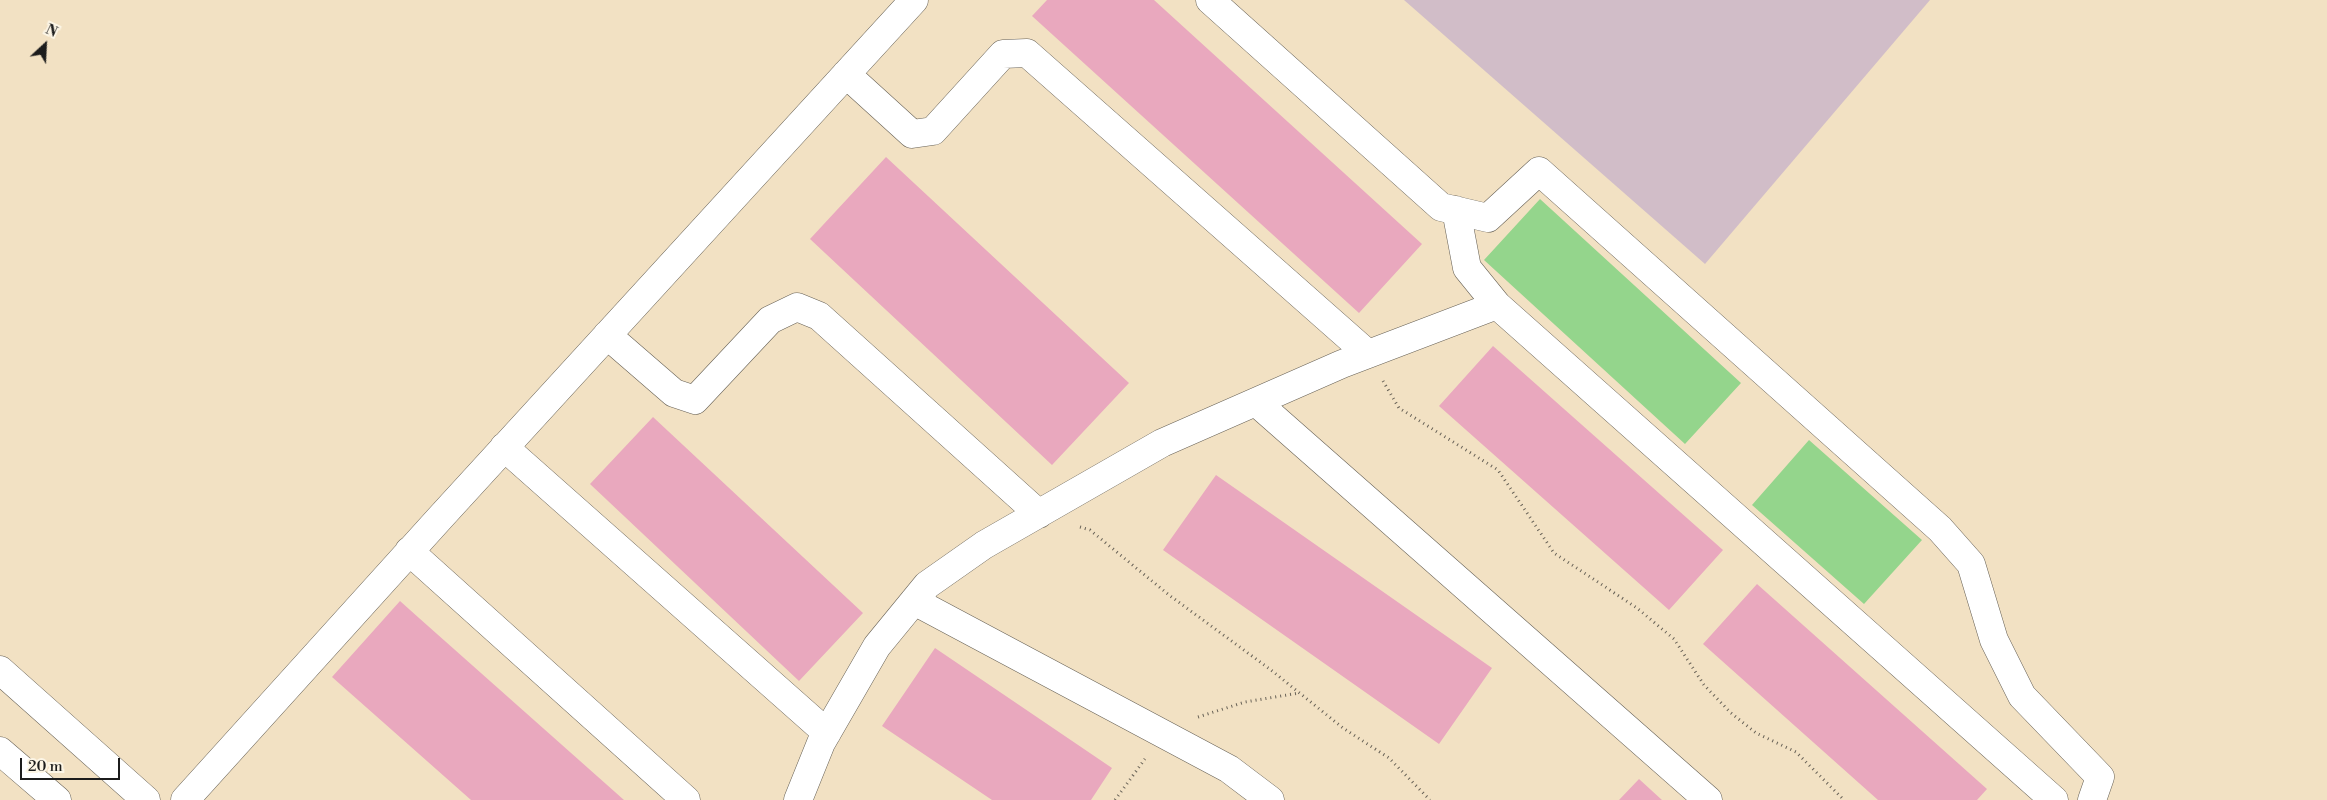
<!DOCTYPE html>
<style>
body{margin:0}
#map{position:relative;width:2327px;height:800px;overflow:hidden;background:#f2e1c3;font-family:"Libre Bodoni",serif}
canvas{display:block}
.north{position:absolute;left:20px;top:20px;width:50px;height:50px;-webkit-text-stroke:4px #fcf5e5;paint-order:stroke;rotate:25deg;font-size:14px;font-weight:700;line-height:20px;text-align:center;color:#1c1c1c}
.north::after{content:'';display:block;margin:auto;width:18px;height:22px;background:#1c1c1c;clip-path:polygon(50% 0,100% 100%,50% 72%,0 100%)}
.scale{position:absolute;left:20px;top:758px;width:100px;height:22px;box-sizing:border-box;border:2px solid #1c1c1c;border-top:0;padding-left:6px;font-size:15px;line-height:18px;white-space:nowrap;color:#1c1c1c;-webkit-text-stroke:4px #fcf5e5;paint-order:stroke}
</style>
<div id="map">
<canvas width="2327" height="800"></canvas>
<div class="north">N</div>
<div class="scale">20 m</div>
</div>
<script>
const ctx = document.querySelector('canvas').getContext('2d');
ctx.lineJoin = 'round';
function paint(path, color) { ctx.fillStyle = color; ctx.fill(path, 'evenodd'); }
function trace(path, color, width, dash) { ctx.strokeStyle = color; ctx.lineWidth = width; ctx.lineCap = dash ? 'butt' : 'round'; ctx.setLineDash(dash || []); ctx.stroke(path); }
const industrial = new Path2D(`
 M1404,0h526l-225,264z`);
const green = new Path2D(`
 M1540,199l201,184 -56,61 -201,-184z
 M1809,440l113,100 -58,64 -112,-99z`);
const building = new Path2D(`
 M1047,0h107l268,244 -63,69 -327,-297z
 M886,157l243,226 -77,82 -242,-226z
 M1493,346l230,204 -54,60 -230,-204z
 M653,417l210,196 -64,68 -209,-197z
 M1216,475l276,193 -53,76 -276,-194z
 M1757,584l230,205 -10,11h-99l-175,-156z
 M400,601l19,17 205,182h-153l-139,-123z
 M935,648l177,120 -21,32h-99l-110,-74z
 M1639,779l23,21h-43z`);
const path = new Path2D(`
 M1383,381l16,27 99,62 56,83 83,55 37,31 30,46 27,28 25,20 40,19 48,48
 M1080,527l10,3 79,65 102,75 72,58 46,30 41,42
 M1198,717l47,-15 54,-9
 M1115,800l30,-41`);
const minor = new Path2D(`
 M1210,0l231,207 47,11 51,-47 401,358 31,35 23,76 28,56 78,81 -8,23
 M846,74l66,60 21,-3 70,-77 24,-1 341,301
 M1456,210l11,58 30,37 557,495
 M607,335l67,58 21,7 75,-80 27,-13 22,9 220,198
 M1256,402l452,398
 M504,447l323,286
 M409,551l277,249
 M914,601l315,168 41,31
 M185,800l254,-281 475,-519
 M798,800l23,-57 56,-97 50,-61 57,-40 178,-102 180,-79 155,-59`);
const primary = new Path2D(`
 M0,670l146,130
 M0,751l57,49`);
paint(industrial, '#d1bdc8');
paint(green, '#94d58c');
paint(building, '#e9a8be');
trace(minor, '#676156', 29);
trace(primary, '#676156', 29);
trace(path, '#676156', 3, [1, 4]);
trace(minor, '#fff', 28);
trace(primary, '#fff', 28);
</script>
